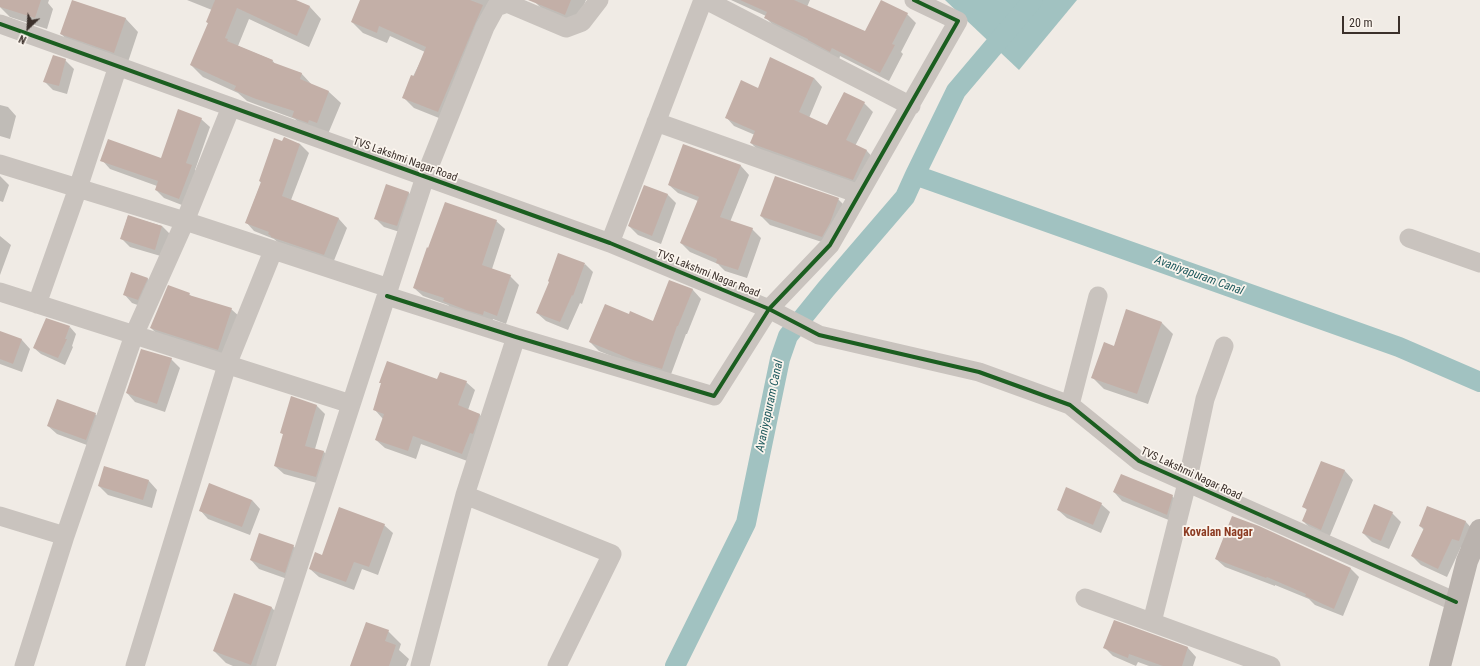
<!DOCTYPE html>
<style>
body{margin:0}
#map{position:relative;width:1480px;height:666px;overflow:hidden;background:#f0ebe5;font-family:"Roboto Condensed",sans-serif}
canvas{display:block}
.north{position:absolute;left:8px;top:8px;width:40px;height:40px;-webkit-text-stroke:3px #fbf5ee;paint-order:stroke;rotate:205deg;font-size:11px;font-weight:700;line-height:16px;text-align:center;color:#3b302b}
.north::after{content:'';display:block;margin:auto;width:14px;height:18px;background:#3b302b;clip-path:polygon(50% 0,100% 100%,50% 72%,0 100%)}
.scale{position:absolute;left:1342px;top:16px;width:58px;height:18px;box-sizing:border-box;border:2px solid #3b302b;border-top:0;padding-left:5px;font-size:12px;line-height:14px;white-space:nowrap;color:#3b302b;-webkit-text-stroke:3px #fbf5ee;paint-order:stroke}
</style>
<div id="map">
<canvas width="1480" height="666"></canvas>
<div class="north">N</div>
<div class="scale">20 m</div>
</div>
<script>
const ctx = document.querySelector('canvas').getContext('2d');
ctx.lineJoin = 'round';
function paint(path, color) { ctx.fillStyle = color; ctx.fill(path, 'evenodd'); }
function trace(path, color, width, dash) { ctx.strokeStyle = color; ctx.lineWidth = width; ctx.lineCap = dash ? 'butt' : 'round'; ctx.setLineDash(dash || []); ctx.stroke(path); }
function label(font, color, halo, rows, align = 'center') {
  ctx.font = font + ' "Roboto Condensed",sans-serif'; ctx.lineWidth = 3.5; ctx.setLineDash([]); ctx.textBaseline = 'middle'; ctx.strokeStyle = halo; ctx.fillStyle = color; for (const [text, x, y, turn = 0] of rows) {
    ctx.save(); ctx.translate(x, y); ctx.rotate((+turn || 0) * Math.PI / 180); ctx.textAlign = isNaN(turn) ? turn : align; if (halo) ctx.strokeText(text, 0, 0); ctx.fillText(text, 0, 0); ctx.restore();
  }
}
const water = new Path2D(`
 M945,0h132l-58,70z`);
const shadow = new Path2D(`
 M0,0h49l-1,3 5,6 -6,20 -37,-12 -10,-10z
 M187,0h106l17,7 11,12 -12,28 -60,-28 -11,27 34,14 4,5 25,8 12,13 16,6 12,11 -13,31 -23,-5 -10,-10 -48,-18 -9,-8 -35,-16 -12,-12 18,-41 -2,-2 5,-12z
 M361,0h139l-51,122 -35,-14 -11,-11 22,-45 -35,-16 -3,7 -24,-10 -11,-11z
 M533,0h53l-11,26 -28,-12z
 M731,0h79l-3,7 59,25 41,-18 9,9 -15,29 2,2 -14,27 -49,-25 -1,4 -65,-34 -9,-9 1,-1z
 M73,1l53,18 12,13 -11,33 -53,-19 -13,-12z
 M65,60l9,9 -7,25 -14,-4 -9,-9z
 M814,78l8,9 -13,31 19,8 36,-23 9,9 -18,34 12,5 8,9 -13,28 -102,-36 -9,-9 4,-8 -21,-9 -8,-9 32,-28z
 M0,105l8,2 8,9 -6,23 -10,-3z
 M201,119l9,8 -15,43 5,5 -13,32 -23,-9 -8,-8 1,-4 -47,-17 -8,-9 60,-1z
 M284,139l16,5 9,9 -18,47 48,19 8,9 -14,35 -52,-18 -7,-6 -20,-8 -8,-9 15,-39 -1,-2z
 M718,157l23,9 8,9 -19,47 22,7 9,9 -14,40 -22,-7 -7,-7 -28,-12 -9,-9 17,-42 -20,-8 -9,-8z
 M0,176l9,9 -6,17 -3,-1z
 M645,186l23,9 8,8 -15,41 -23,-9 -9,-9z
 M408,192l9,9 -11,33 -22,-7 -9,-9z
 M838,199l9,9 -16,37 -61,-20 -9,-9z
 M128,216l34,10 9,9 -7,22 -34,-10 -9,-9z
 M496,221l9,8 -13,40 18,7 9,9 -13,39 -13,-5 -1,4 -40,-14 -4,-4 -25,-9 -9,-8z
 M0,236l11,9 -11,30z
 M585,264l8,8 -11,32 -2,-1 -12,27 -22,-9 -9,-8z
 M147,278l9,9 -10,21 -14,-5 -8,-9z
 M670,281l23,9 8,9 -14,35h-1l-16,43 -27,-8 -44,-18 -9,-9 39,-27 24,7z
 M189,294l3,3 39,12 9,8 -13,41 -68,-22 -8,-8z
 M1127,311l35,12 11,11 -25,70 -44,-15 -12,-12 22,-30z
 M70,327l6,7 -4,12 1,1 -8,18 -24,-11 -7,-6z
 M0,332l22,8 8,9 -8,23 -22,-8z
 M171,359l9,9 -15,44 -30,-10 -8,-9z
 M466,382l9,8 -7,20 11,4 9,9 -18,39 -49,-18 -5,15 -31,-11 -9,-8 7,-21 -8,-9z
 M292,398l25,8 8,8 -10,35 9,3 8,8 -8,25 -40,-11 -9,-8 9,-31 -3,-3z
 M95,414l9,8 -9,26 -38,-14 -9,-8z
 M1322,462l23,9 8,9 -24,58 -17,-8 -9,-9 4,-11 -3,-3z
 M149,481l8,9 -5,18 -44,-13 -9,-9z
 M1114,492l58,4 9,9 -5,18 -54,-22z
 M252,500l8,9 -10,26 -42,-16 -8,-9z
 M1101,504l9,8 -9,21 -34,-15 -9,-8z
 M1427,508l39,14 8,9 -7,18 -6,-2 -14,30 -26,-12 -9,-9 12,-26 -4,-4z
 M1392,513l9,9 -12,27 -17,-7 -9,-9z
 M384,525l9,8 -15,42 -16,-6 -8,21 -35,-13 -9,-8 12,-13z
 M1258,527l93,42 8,8 -16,39 -28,-11 -6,-6 -34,-14v1l-50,-19 -9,-8z
 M293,546l9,8 -9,27 -34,-12 -8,-9z
 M235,594l37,14 13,13 -17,45h-35l-7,-3 -12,-12z
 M1115,622l73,26 8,9 -3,9h-44l-11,-4 -2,4 -23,-10 -9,-9z
 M388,631l13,13 -2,6 10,9 -3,7h-55z`);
const canal = new Path2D(`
 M915,175l41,-84 77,-91
 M675,666l71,-143 34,-164 8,-23 38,-47 79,-92 10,-22 484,172 81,35`);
const building = new Path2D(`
 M0,0h41l-6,18 -35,-11z
 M72,0l54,18 -12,35 -54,-19z
 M215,0h81l14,6 -13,30 -60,-28 -12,30 3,1 -1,2 46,19 -1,2 30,11 -2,6 29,12 -12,32 -8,-3 -1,3 -16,-6 2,-6 -38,-12 -22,-9 2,-4 -46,-21 18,-42 -2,-1z
 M360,0h110l13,5 -45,107 -36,-14 9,-23 3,1 12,-29 -47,-21 -2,7 -26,-11z
 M528,0h43l-6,15z
 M740,0h54l71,31 16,-31 27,13 -16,31 3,1 -15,28 -48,-25 -2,4 -22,-12v-1l-44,-21 3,-6z
 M53,55l13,4 -7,27 -16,-4z
 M770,57l44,21 -15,34 28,13 17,-33 21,10 -19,38 21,10 -14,30 -103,-37 5,-12 -30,-13 16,-38 17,8z
 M178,109l24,9 -16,45 6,2 -13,34 -24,-9 3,-9 -58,-20 8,-22 53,19z
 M284,137l16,7 -18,52 57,22 -15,37 -53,-18v-1l-3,-2 1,-2 -24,-9 16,-41 -2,-1 15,-43 8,3z
 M683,144l58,21 -21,52 33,11 -15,42 -22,-7 1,-4 -37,-16 19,-46 -31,-12z
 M775,176l64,22 -9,25 -8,14 -62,-21z
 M386,184l23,8 -12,34 -23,-7z
 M644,185l24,9 -16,42 -24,-10z
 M445,202l52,18 -15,45 29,10 -14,41 -13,-5 -1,4 -17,-5 -23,-9 1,-3 -31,-10 14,-41 1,1z
 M128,215l34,11 -7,24 -35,-11z
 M558,253l27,10 -12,33 -1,-1 -12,27 -24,-9 13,-31 -1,-1z
 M131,272l17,6 -10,22 -15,-5z
 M669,280l24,9 -15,37h-1l-15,43 -29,-9 -44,-18 16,-38 24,10 1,-3 23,10z
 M168,285l22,8 -1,2 43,13 -14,42 -68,-22z
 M1126,309l36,13 -25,72 -46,-16 13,-36 10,4z
 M46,318l24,8 -5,13h2l-9,19 -25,-10z
 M0,331l22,8 -9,25 -13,-5z
 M141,349l31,9 -15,46 -31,-11z
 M387,361l50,18 3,-7 27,9 -9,24 22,9 -7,20 -3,-1 -8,21 -49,-18 -5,15 -33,-11 9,-26 -11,-4 8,-27h-2z
 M291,396l26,9 -12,41 19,5 -8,26 -42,-11 9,-32 -3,-1z
 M57,399l39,14 -10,27 -39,-14z
 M1321,461l24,9 -24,60 -19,-9 5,-12 -5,-2z
 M104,466l45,14 -6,20 -45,-14z
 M1121,474l52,21 -6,20 -54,-23z
 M209,483l43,17 -10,27 -43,-16z
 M1066,487l36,16 -9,22 -36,-15z
 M1374,504l19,8 -12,29 -19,-8z
 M1427,506l39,15 -7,20 -7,-2 -14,30 -27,-13 13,-28 -5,-2z
 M339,507l46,17 -16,43 -15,-5 -8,20 -37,-13 6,-17 7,3z
 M1232,516l27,10 92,42 -17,41 -29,-13 1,-2 -39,-17 -1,1 -51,-19z
 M259,533l35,12 -9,28 -35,-13z
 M234,593l38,14 -21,58 -38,-14z
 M1114,620l74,27 -6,19h-19l-34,-12 -1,4 -25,-10z
 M366,622l23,8 -4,11 11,4 -7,21h-39z`);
const street = new Path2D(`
 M706,0l205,106
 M0,24l610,219 159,66 50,26 160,37 91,33 69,56 317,141
 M656,122l203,72
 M0,164l185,57 204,67
 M1409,238l71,25
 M610,243l93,-243
 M0,292l351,112
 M387,296l129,41 198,59 55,-87 61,-64 128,-224 -44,-21
 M37,304l41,-116 40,-122
 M1070,405l28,-109
 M465,495l147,59 -55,112
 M0,516l65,20 -41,130
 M65,536l69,-201 51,-114 46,-114
 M1085,598l186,68
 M1152,622l35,-139 18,-84 19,-53
 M135,666l92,-301 46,-114
 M266,666l159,-489 60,-150 11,-20 11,-4 59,25 16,-6 17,-22
 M420,666l45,-171 51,-158`);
const secondary = new Path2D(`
 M1440,666l27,-105 13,-31`);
const cycleway = new Path2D(`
 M0,24l610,219 159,66 50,26 160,37 91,33 69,56 317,141
 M387,296l129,41 198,59 55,-87 61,-64 128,-224 -44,-21`);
const streetNames = [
 ["TVS Lakshmi Nagar Road",405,160,20],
 ["TVS Lakshmi Nagar Road",708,274,22],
 ["TVS Lakshmi Nagar Road",1191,474,25]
];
const waterNames = [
 ["Avaniyapuram Canal",1199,276,20],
 ["Avaniyapuram Canal",770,406,-78]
];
const neighbourhoodNames = [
 ["Kovalan Nagar",1218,533]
];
paint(water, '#a1c2c1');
paint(shadow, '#0003');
trace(canal, '#a1c2c1', 20);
paint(building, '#c3afa7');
trace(street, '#c9c3be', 19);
trace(secondary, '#bab3ae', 22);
trace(cycleway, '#1b5e20', 4);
label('11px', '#3b302b', '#fbf5ee', streetNames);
label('italic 12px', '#1f5a5e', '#fbf5ee', waterNames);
label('bold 12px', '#8c3b22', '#fbf5ee', neighbourhoodNames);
</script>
